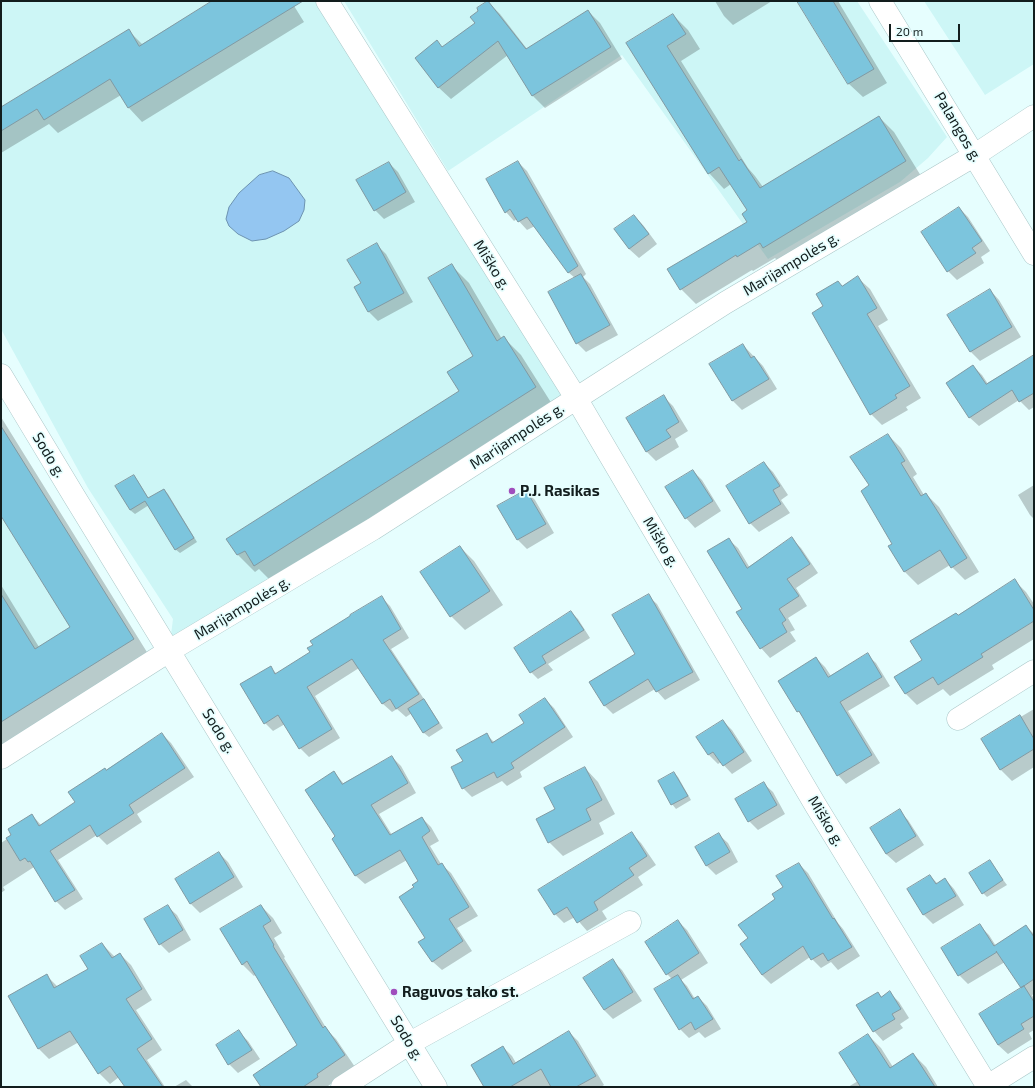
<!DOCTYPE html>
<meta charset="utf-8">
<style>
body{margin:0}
#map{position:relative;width:1035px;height:1088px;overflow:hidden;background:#e6fefe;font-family:"Exo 2",sans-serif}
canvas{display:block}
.frame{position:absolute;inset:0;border:2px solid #121d1d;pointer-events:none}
.scale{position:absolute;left:889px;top:24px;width:71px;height:18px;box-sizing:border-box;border:2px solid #121d1d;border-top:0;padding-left:5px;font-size:12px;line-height:14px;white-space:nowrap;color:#121d1d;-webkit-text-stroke:3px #e6fefe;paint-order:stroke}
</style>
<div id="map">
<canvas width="1035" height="1088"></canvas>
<div class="frame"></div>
<div class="scale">20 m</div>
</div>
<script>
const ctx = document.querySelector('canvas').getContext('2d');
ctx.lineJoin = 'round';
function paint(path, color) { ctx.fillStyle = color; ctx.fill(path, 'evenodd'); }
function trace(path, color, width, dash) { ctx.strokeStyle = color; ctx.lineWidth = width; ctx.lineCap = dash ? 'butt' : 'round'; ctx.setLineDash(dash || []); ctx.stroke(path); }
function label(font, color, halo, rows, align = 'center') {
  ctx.font = font + ' "Exo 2",sans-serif'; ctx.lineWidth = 3.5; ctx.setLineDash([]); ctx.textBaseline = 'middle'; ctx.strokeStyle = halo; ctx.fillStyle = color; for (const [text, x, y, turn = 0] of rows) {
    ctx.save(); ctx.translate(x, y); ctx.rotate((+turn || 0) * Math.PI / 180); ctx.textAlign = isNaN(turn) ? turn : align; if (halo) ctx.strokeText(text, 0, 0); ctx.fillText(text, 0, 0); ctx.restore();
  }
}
const built = new Path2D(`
 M1,1h326l249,397 -407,253 4,-32 -85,-131 -87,-159z
 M344,1h513l90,136 -19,21 -28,24 -132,77 -146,-204 -174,116z
 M924,1h110v63l-49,31z
 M1,426l133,213 -133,83z`);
const water = new Path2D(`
 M273,171l16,7 16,22 -1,10 -5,11 -15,10 -18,8 -14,2 -14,-7 -9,-8 -3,-7 3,-12 10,-14 20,-18z`);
const shadow = new Path2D(`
 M214,1h77l13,21 -162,100 -13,-14 -8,-13 -63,38 -9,-9 -48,29v-45l127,-78 15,15z
 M715,1h57l-39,24 -9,-9z
 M799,1h39l49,82 -24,14 -14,-13z
 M488,2l12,12 27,35 61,-38 12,12 22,36 -77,49 -12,-12 -25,-41 -57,44 -13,-12 -1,-45 6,6 33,-25z
 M673,15l15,15 12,19 -19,12 67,107 7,8 8,11 116,-70 15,15 27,44 -142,86 -4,-4 -22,13 -1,-1 -56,34 -15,-15 -13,-20 80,-47 1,-11 -18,-27 -7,5 -15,-16 -82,-129z
 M518,162l9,9 59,103 -3,3 7,7 28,51 -32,17 -9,-9 -2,-65 -7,-6 -33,-46 -8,4 -10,-11 -3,2 -8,-9z
 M389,163l9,9 17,30 -31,17 -9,-9z
 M959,208l9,9 22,34 -9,6 3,6 -27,17 -9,-9 -26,-39z
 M634,216l9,9 14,19 -18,14 -10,-9 -14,-19z
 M377,245l9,9 27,48 -35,19 -9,-9 -14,-25 7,-3z
 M452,266l17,17 33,56 2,-1 17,17 31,49 -280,178 -13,-13 -4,3 -17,-17 222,-164 14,-35z
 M858,278l12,11 18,31 -10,6 43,72 -15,9 2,3 -26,15 -11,-11 -46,-107 13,-25 5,5z
 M990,290l9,10 22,37 -41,24 -9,-9z
 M743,345l20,21 14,23 -35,21 -9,-9 -22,-36z
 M1034,356v51l-5,3 -10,-10 -40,26 -10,-9 4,-51 9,9 6,9z
 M664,397l9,9 15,25 -13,8 4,8 -23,14 -9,-9 -20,-34z
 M1,417l149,240 -149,92v-164l38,62 32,-19 -70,-114z
 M888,435l13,13 16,26 -4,3 11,18 2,-1 13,13 40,65 -14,8 -15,-15 -32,20 -13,-13 -16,-25 5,-3 -24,-58z
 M764,463l9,9 15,23 -7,5 9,13 -31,19 -9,-9 -23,-37z
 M693,471l9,9 19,31 -26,17 -9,-10 -20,-31z
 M134,476l4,5 11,18 15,-9 4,4 29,48 -17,11 -5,-4 -26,-44 -14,9 -5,-4z
 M1034,485v34l-4,-4 -12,-20z
 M526,491l9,9 19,33 -27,16 -9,-9 -19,-33z
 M728,539l10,9 12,20 42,-29 9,9 17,25 -22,15 11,18 -19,12 7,12 -5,2 6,9 -26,17 -9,-10 -23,-35 6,-4z
 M460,547l14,14 29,44 -38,25 -14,-14z
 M1015,581l11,11 8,12v35l-42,26 2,4 -44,27 -7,-7 -26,16 -11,-11 -11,-16 28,-18 35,-44z
 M648,596l9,8 43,76 -35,20 -10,-11 -42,25 -8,-8 -14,-24 45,-28z
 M382,598l8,8 19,32 -18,11 52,79 -14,9 -5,-4 -12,-20 -6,4 -9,-8 -5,3 -9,-8 -24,-36 -44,28 25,42 -31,19 -9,-9 -15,-24 -12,7 -8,-8 5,-56 7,7 34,-21z
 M571,612l7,7 12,19 -42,26 5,6 -15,9 -7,-7 -16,-24z
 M867,655l9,8 14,23 -42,25 32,52 -34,21 -8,-9 -36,-59 -4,-5 18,-53 9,9 6,9z
 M545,699l9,9 19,29 -53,35 2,5 -15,9 -5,-5 -30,16 -9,-9 1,-26 22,-28 9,9 31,-20z
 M1034,709v58l-22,14 -12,-12 -18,-29z
 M723,721l9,9 20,31 -20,13 -11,-12 -3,2 -9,-9 -12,-18z
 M162,734l9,9 23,34 -57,37 5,8 -35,23 -10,-10 -39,25 25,39 -18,11 -9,-9 -22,-34 -31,20 2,3 -4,3v-50l12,-8 19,-20 9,10 35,-22 30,-32z
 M392,757l9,9 15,27 -37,21 13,21 30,-17 9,9 8,14 -9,5 11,18 10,9 27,43 -21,12 15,23 -30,19 -9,-8 -18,-74 5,-7 -13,-21 -42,24 -9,-8 -19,-39 -3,-65 10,12z
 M585,768l13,14 17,32 -16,9 5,11 -41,22 -14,-14 7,-33z
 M674,773l4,4 13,23 -15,9 -4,-5z
 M763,783l10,9 12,22 -27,16 -9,-9z
 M899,811l9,9 16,25 -28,18 -10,-9 -15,-26z
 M632,834l9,9 15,22 -18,12 5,8 -41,26 5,8 -20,12 -12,-14 -11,6 -9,-9z
 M718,834l10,9 10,19 -22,13 -9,-9 -11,-19z
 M219,853l9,9 15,25 -43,26 -9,-9 -15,-25z
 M989,861l18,24 -20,12 -4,-4z
 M799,864l9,9 30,50 5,6 17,27 -22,14 -7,-8 -10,6 -11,-11 -39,27 -9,-9 -13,-36z
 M930,876l8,8 7,-5 9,10 10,16 -31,19 -9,-9 -16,-26z
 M167,906l10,9 14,25 -22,13 -9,-9z
 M261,906l12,12 9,15 -8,5 11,19 -1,1 44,73 8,8 19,28 -27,19v1h-65l35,-42 -42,-71 -2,2 -12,-12z
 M678,921l9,9 21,33 -27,17 6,6 8,13 3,-2 9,9 14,23 -16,9 -6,-6 -10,6 -9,-9 -8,-50 -5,-5z
 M980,926l9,9 7,11 30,-20 8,8v60l-2,1 2,4v31l-5,3 3,6 -24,15 -10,-9 25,-57 -18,-26 -37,22 -9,-9z
 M102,944l13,13 5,-3 11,11 21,35 -16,10 26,40 -15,10 18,27h-39l-7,-10 -9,7 -11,-11 -20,-31 -30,17 -10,-10 -30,-52 37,-22 12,12 31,-18z
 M613,961l9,9 20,31 -29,18 -9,-9z
 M878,993l4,4 8,-4 9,9 10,16 -9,6 3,4 -20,13 -9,-10z
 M239,1032l9,9 12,18 -22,14 -9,-9z
 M569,1032l9,9 26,44 -3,2h-115l17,-40 9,9 4,7z
 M868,1035l13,13 12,19 20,-13 13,13 12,20h-90l10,-6z
 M186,1080l7,7h-19z`);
const building = new Path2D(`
 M212,1h91l-175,107 -18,-29 -66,41 -7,-11 -36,22v-24l128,-78 10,17z
 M488,1l38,48 62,-39 23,37 -79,49 -34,-55 -60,47 -23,-30 22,-18 5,7 33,-24 -5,-6 8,-6 -1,-3z
 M797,1h36l41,68 -26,15z
 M673,14l13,20 -19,12 72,115 2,-2 19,29 119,-72 27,45 -143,87 -3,-5 -23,14 -1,-2 -56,35 -13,-21 80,-47 -5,-8 5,-4 -28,-43 -11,7 -82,-131z
 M518,161l60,105 -10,7 -41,-56 -9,5 -8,-13 -5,4 -19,-34z
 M389,162l17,30 -32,19 -18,-31z
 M959,207l23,34 -10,7 4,5 -29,19 -26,-40z
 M634,215l15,19 -20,15 -15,-20z
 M377,243l27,50 -36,19 -14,-25 7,-4 -14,-23z
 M452,264l45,77 7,-5 32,51 -282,179 -9,-15 -8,4 -11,-16 233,-148 -12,-19 26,-16 -45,-78z
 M581,274l29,51 -34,19 -28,-52z
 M858,276l19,32 -10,6 43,72 -15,9 2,3 -27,17 -58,-102 11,-7 -7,-12 22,-13 4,5z
 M990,289l22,38 -42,25 -23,-37z
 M743,344l8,14 3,-2 15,23 -37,22 -23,-37z
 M1034,355v38l-15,9 -7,-12 -43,28 -23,-35 27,-18 13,19z
 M664,395l15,27 -13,8 5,7 -25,15 -20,-34z
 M1,426l133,213 -133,83v-128l34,55 35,-22 -69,-111z
 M888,434l17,27 -4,2 20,33 5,-3 41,65 -16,10 -11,-18 -36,22 -16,-26 4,-2 -31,-53 8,-6 -19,-28z
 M764,462l16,24 -7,4 8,14 -32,20 -23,-38z
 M693,470l20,31 -28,18 -20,-32z
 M134,475l14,23 16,-9 30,49 -19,12 -30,-49 -15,9 -15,-24z
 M526,490l20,34 -29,16 -20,-34z
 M792,537l18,27 -23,15 12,17 -20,13 7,11 -4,3 5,9 -27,17 -24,-37 6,-3 -35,-58 22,-13 18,30z
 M460,546l30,45 -40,26 -30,-45z
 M1015,579l19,31v11l-53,33 2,3 -45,28 -5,-8 -28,17 -11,-17 28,-17 -12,-19 46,-28 2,2z
 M649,594l44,78 -37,20 -8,-13 -44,27 -15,-24 46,-28 -23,-39z
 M382,596l19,33 -18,11 36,54 -23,15 -6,-10 -8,5 -30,-45 -45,28 25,42 -33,20 -21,-34 -14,9 -24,-40 31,-18 4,8 35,-22 -3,-4 6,-3 -3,-4 40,-25v-1z
 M571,611l13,19 -42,26 4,7 -16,10 -16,-25z
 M868,653l14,24 -42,25 32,53 -35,21 -38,-65 -2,1 -19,-31 38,-24 12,20z
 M545,698l20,29 -54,36 3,5 -17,10 -3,-6 -32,17 -11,-22 12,-6 -7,-11 31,-17 5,10 32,-20 -5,-8z
 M424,699l15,24 -16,10 -15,-24z
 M1020,715l14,24v10l-34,21 -19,-31z
 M723,720l21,32 -21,14 -10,-14 -5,3 -12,-18z
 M162,733l23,35 -56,37 5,8 -37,24 -7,-12 -40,26 25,39 -20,12 -25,-41 -2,1 -3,-4 -5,3 -14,-23 5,-3 -3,-6 24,-15 7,12 36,-24 -7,-10 37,-24 1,2z
 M392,756l16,27 -37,22 19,30 32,-18 8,14 -8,6 16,28 4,-2 27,44 -20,12 14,22 -31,21 -14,-20 7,-4 -26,-41 15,-10 -2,-2 6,-4 -18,-31 -45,26 -23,-37 3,-3 -30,-46 29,-19 8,13z
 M585,767l17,33 -16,9 5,11 -43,23 -12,-24 19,-10 -11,-21z
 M674,772l14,24 -17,9 -13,-24z
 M764,782l13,23 -29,17 -13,-23z
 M900,809l16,27 -30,18 -16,-26z
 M632,832l15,24 -18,12 5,7 -40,27 4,8 -21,13 -10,-16 -13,8 -16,-25z
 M719,833l11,19 -24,14 -11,-19z
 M219,852l15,25 -44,27 -15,-25z
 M990,860l13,20 -21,14 -13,-21z
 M799,863l34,56 1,-1 18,29 -24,14 -5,-8 -12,7 -8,-14 -41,29 -22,-31 8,-6 -10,-13 37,-26 -3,-5 11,-7 -7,-11z
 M930,875l6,9 9,-6 11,18 -33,19 -16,-26z
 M168,905l15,25 -24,15 -15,-26z
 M261,905l10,16 -8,5 11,19 -1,1 50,82 2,-2 20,29 -28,19 1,3 -15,10h-42l-8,-12 44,-30 -50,-84 -5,4 -22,-36z
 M678,920l21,33 -33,22 -21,-33z
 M980,924l14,22 32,-21 8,12v42l-13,9 -25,-37 1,1 -39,24 -17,-28z
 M102,943l10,15 8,-5 22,36 -16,10 26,40 -15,10 26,38h-38l-15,-21 -12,8 -28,-43 -32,18 -30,-53 39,-22 7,14 34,-19 -8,-13z
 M613,959l20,33 -29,18 -21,-32z
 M678,975l15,24 5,-3 15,23 -18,11 -4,-8 -12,8 -25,-41z
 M1024,986l10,16v14l-13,8 3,5 -26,16 -19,-31z
 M890,991l11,18 -9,5 3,5 -22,13 -17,-27 22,-13 3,5z
 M239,1030l13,20 -24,15 -12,-20z
 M569,1031l27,45 -20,11h-25l-10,-18 -31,18h-26l-13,-22 32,-19 10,18z
 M868,1034l22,34 23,-15 22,34h-76l1,-1 -21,-33z`);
const minor = new Path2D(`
 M327,1l249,397 240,408 172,281
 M880,1l154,253
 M1,375l73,121 362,591
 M958,719l76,-48
 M1,758l168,-107 204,-122 352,-226 250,-148 59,-39
 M342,1087l68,-44 220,-121
 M986,1087l48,-30`);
const markers = [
 [512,491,4,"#a04ebd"],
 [394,992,4,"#a04ebd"]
];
const streetNames = [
 ["Palangos g.",958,127,59],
 ["Marijampolės g.",791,264,-31],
 ["Miško g.",492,265,58],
 ["Marijampolės g.",517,436,-33],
 ["Sodo g.",49,455,59],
 ["Miško g.",661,542,59],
 ["Marijampolės g.",242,608,-31],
 ["Sodo g.",219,731,58],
 ["Miško g.",826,821,59],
 ["Sodo g.",407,1038,59]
];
const poiNames = [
 ["P.J. Rasikas",520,491],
 ["Raguvos tako st.",402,992]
];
paint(built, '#cdf6f6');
paint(water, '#94c6f1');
trace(water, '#6d93b1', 1);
paint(shadow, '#0003');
paint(building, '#7cc5dd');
trace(building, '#819aa3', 1);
trace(minor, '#aac7c8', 23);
trace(minor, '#fff', 22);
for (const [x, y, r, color] of markers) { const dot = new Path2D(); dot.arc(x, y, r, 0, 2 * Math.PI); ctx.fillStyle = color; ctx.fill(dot); trace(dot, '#e6fefe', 1.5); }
label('15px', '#121d1d', '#e6fefe', streetNames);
label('bold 15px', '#121d1d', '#e6fefe', poiNames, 'left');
</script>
